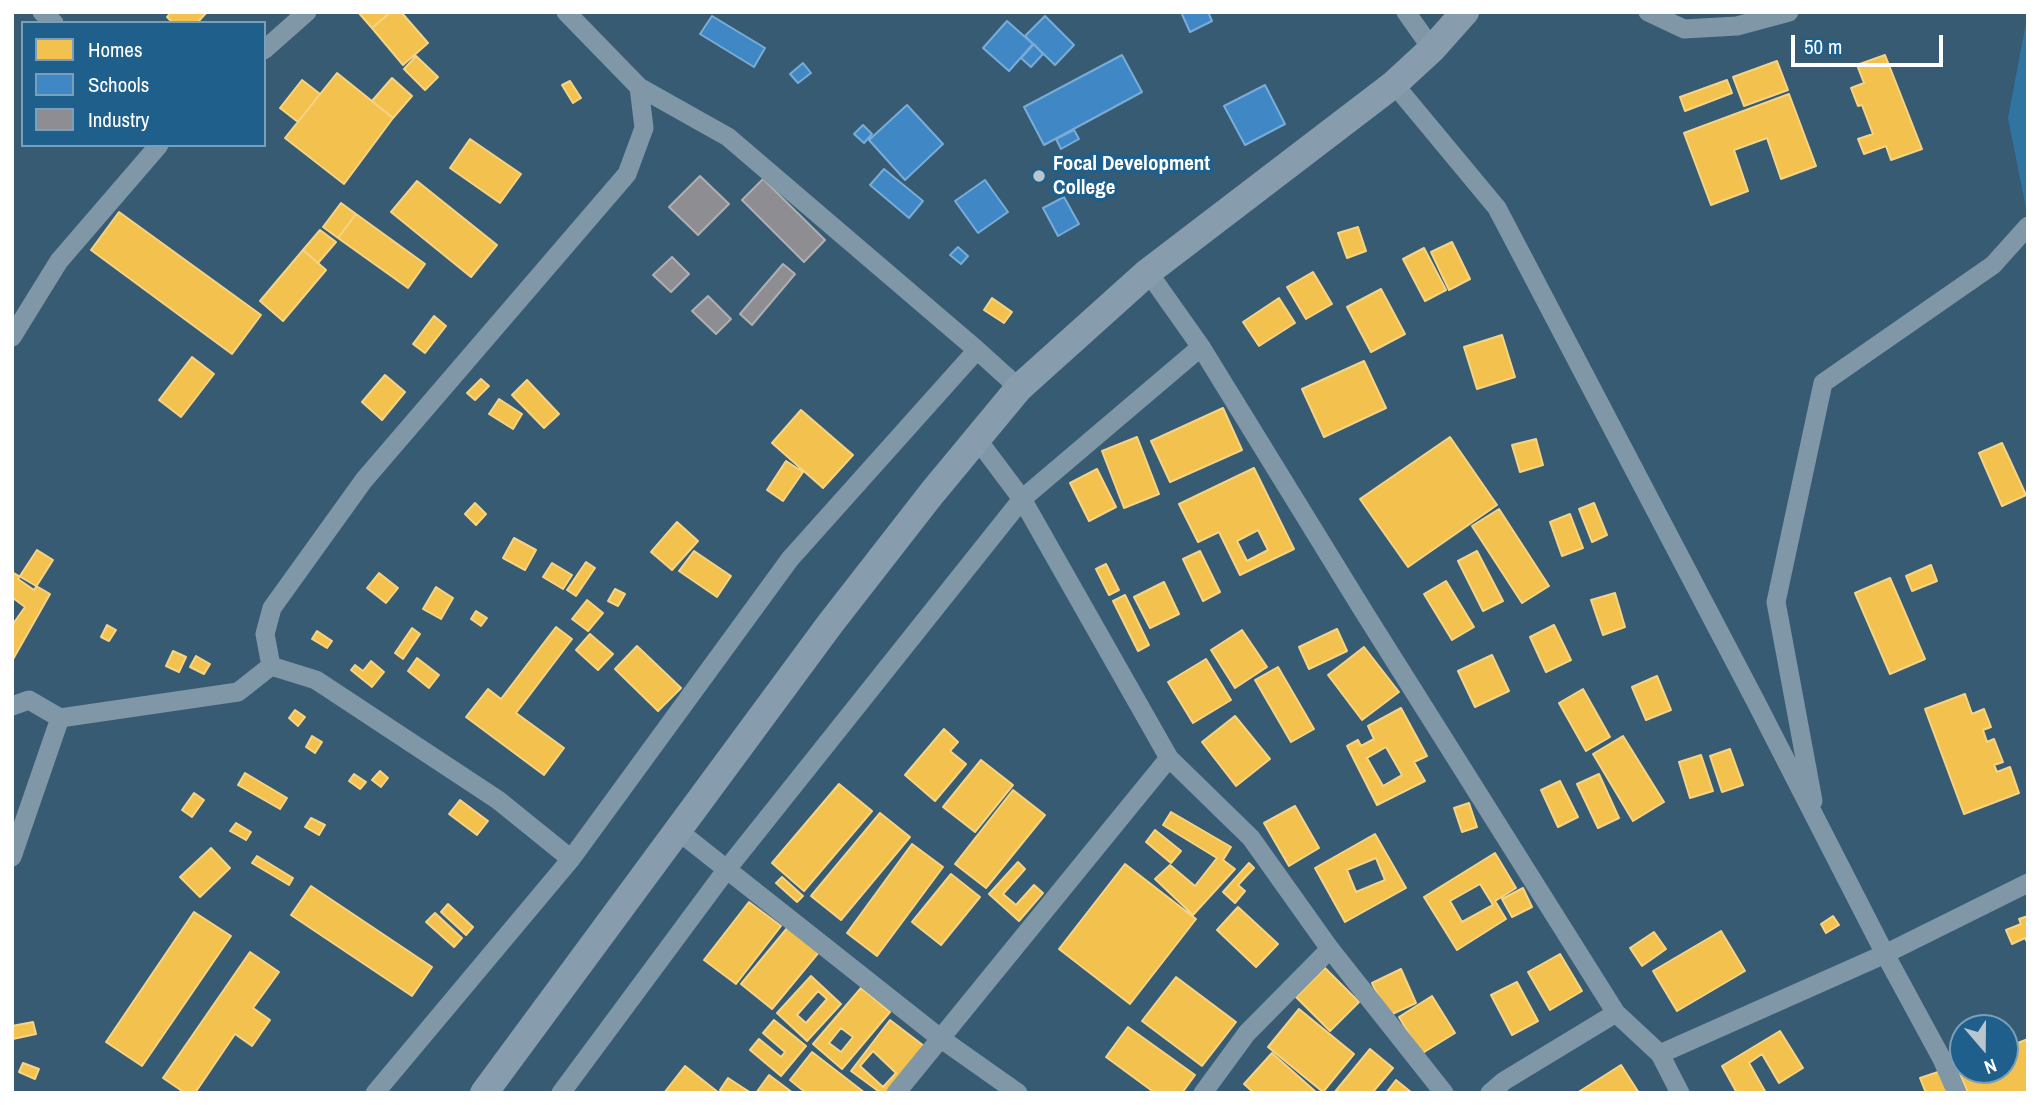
<!DOCTYPE html>
<style>
body{margin:0}
#map{position:relative;width:2040px;height:1105px;overflow:hidden;background:#385b74;font-family:"Archivo Narrow",sans-serif}
canvas{display:block}
.frame{position:absolute;inset:0;border:14px solid #fff;pointer-events:none}
.legend{position:absolute;left:21px;top:21px;width:245px;height:126px;box-sizing:border-box;background:#1f5f8c;border:2px solid #799fba;margin:0;padding:9px 12px;list-style:none;font-size:21px;color:#fff}
.legend li{display:flex;align-items:center;gap:14px;height:35px}
.legend b{width:35px;border:2px solid #799fba}
.north{position:absolute;left:1949px;top:1014px;width:70px;height:70px;box-sizing:border-box;background:#1f5f8c;border:2px solid #799fba;border-radius:50%;rotate:160deg;font-size:19px;font-weight:700;line-height:28px;text-align:center;color:#fff}
.north::after{content:'';display:block;margin:auto;width:24px;height:32px;background:#b9c6ce;clip-path:polygon(50% 0,100% 100%,50% 72%,0 100%)}
.scale{position:absolute;left:1791px;top:35px;width:152px;height:32px;box-sizing:border-box;border:4px solid #fff;border-top:0;padding-left:9px;font-size:21px;line-height:24px;white-space:nowrap;color:#fff;-webkit-text-stroke:5px #1f5f8c;paint-order:stroke}
</style>
<div id="map">
<canvas width="2040" height="1105"></canvas>
<div class="frame"></div>
<ul class="legend">
<li><b style="height:19px;background:#f2c14e"></b>Homes</li>
<li><b style="height:19px;background:#3f88c5"></b>Schools</li>
<li><b style="height:19px;background:#8d8d92"></b>Industry</li>
</ul>
<div class="north">N</div>
<div class="scale">50 m</div>
</div>
<script>
const ctx = document.querySelector('canvas').getContext('2d');
ctx.lineJoin = 'round';
function paint(path, color) { ctx.fillStyle = color; ctx.fill(path, 'evenodd'); }
function trace(path, color, width, dash) { ctx.strokeStyle = color; ctx.lineWidth = width; ctx.lineCap = dash ? 'butt' : 'round'; ctx.setLineDash(dash || []); ctx.stroke(path); }
function label(font, color, halo, rows, align = 'center') {
  ctx.font = font + ' "Archivo Narrow",sans-serif'; ctx.lineWidth = 7; ctx.setLineDash([]); ctx.textBaseline = 'middle'; ctx.strokeStyle = halo; ctx.fillStyle = color; for (const [text, x, y, turn = 0] of rows) {
    ctx.save(); ctx.translate(x, y); ctx.rotate((+turn || 0) * Math.PI / 180); ctx.textAlign = isNaN(turn) ? turn : align; if (halo) ctx.strokeText(text, 0, 0); ctx.fillText(text, 0, 0); ctx.restore();
  }
}
const green = new Path2D(`
 M2028,12v194l-2,2 -18,-90z`);
const homes = new Path2D(`
 M171,12h36l-10,11h-24l-6,-6z
 M358,12h33l-19,16z
 M391,12h10l27,31 -25,22 -31,-37z
 M1885,55l37,94 -31,11 -5,-14 -22,8 -6,-15 15,-5 -11,-29 -4,1 -7,-18 13,-5 -7,-18z
 M416,56l22,21 -13,13 -21,-21z
 M1777,61l11,29 -44,16 -11,-29z
 M337,73l56,45 -49,66 -59,-46z
 M392,78l20,18 -19,22 -21,-17z
 M302,80l18,14 -22,28 -18,-14z
 M1727,80l5,13 -47,18 -5,-14z
 M570,81l11,17 -8,5 -11,-18z
 M1789,94l27,72 -35,13 -14,-41 -33,12 14,41 -37,14 -27,-72z
 M470,139l51,35 -21,29 -50,-35z
 M417,181l80,64 -26,32 -80,-65z
 M341,203l15,11 -18,24 -15,-11z
 M119,212l142,103 -29,39 -141,-104z
 M356,214l69,50 -17,24 -70,-50z
 M1358,227l8,24 -19,7 -9,-25z
 M320,230l16,12 -18,21 -15,-13z
 M1452,242l18,37 -21,11 -18,-38z
 M1424,248l22,42 -21,11 -22,-42z
 M303,250l23,20 -43,51 -23,-20z
 M1313,272l19,32 -26,15 -19,-32z
 M1381,289l24,45 -34,18 -24,-45z
 M992,298l20,14 -8,11 -20,-13z
 M1279,298l16,25 -36,23 -16,-24z
 M434,316l12,10 -21,27 -12,-9z
 M1502,335l13,42 -38,12 -13,-42z
 M192,357l22,17 -33,43 -22,-17z
 M1364,361l22,47 -62,29 -22,-48z
 M385,375l20,17 -23,28 -20,-18z
 M481,379l8,7 -14,14 -8,-7z
 M527,380l32,34 -15,14 -32,-33z
 M499,399l23,15 -9,15 -24,-15z
 M1223,408l19,42 -72,32 -19,-41z
 M801,410l52,45 -30,33 -51,-45z
 M1137,437l22,57 -35,14 -22,-57z
 M1450,437l47,68 -89,62 -48,-68z
 M1536,439l7,26 -23,7 -8,-27z
 M2002,443l24,52 -24,11 -23,-53z
 M786,461l17,11 -20,29 -16,-11z
 M1254,468l40,81 -54,26 -21,-43 -21,10 -19,-38zM1258,530l10,20 -21,11 -10,-20z
 M1097,469l19,38 -27,14 -19,-38z
 M475,503l11,11 -10,11 -11,-11z
 M1594,503l13,32 -15,7 -13,-33z
 M1499,509l50,77 -27,17 -50,-77z
 M1570,514l13,34 -21,8 -12,-34z
 M677,522l21,19 -26,29 -21,-18z
 M514,538l22,12 -11,20 -22,-12z
 M37,550l16,10 -19,30 -16,-11z
 M694,551l37,25 -14,21 -38,-26z
 M1200,551l20,41 -17,9 -20,-42z
 M1477,551l26,50 -20,10 -25,-50z
 M586,562l9,6 -19,28 -9,-6z
 M552,563l20,12 -9,14 -20,-12z
 M1106,564l13,26 -10,5 -13,-26z
 M1931,565l6,16 -25,10 -6,-15z
 M12,572l38,22 -38,67z
 M379,573l19,15 -12,15 -19,-15z
 M1890,578l35,81 -35,15 -35,-81z
 M1446,581l28,46 -22,13 -28,-46z
 M1164,582l15,32 -29,14 -16,-31z
 M436,587l17,11 -12,21 -18,-10z
 M615,589l10,5 -7,12 -10,-5z
 M1615,593l10,34 -22,8 -12,-35z
 M1125,595l24,50 -11,6 -25,-50z
 M13,598l12,9 -12,17 -1,-25z
 M587,600l16,13 -15,18 -16,-12z
 M476,611l11,7 -6,8 -10,-7z
 M107,625l9,5 -7,11 -8,-4z
 M1554,625l17,35 -25,12 -16,-35z
 M556,627l16,12 -56,74 48,35 -20,27 -78,-58 22,-28 13,10z
 M412,628l8,6 -17,25 -8,-6z
 M1337,629l10,22 -38,18 -10,-22z
 M1242,630l25,37 -32,21 -24,-38z
 M317,631l15,10 -5,7 -15,-9z
 M590,634l23,20 -15,16 -22,-20z
 M637,646l44,42 -23,23 -43,-42z
 M1364,647l35,45 -37,28 -34,-45z
 M173,651l13,6 -7,15 -13,-6z
 M1492,655l17,36 -34,16 -17,-36z
 M196,656l14,8 -6,10 -14,-7z
 M417,658l22,17 -10,13 -21,-17z
 M1206,659l25,41 -38,23 -25,-41z
 M371,661l13,11 -12,15 -21,-17 4,-5 8,6z
 M1278,667l36,62 -23,13 -36,-62z
 M1657,676l14,34 -25,10 -14,-33z
 M1583,689l27,48 -24,14 -27,-48z
 M1965,694l7,20 12,-5 7,18 -8,3 4,12 7,-3 9,23 -9,3 3,7 13,-5 9,26 -55,21 -39,-105z
 M1401,708l26,48 -13,6 11,19 -48,24 -30,-59 11,-6 3,6 13,-7 -6,-13zM1386,747l16,28 -19,11 -16,-28z
 M295,710l10,7 -7,9 -9,-8z
 M1235,716l35,43 -34,27 -34,-44z
 M944,729l14,13 -8,9 16,13 -31,37 -30,-26z
 M312,736l10,6 -7,11 -9,-6z
 M1623,736l41,66 -31,19 -40,-67z
 M1730,749l13,36 -21,7 -12,-36z
 M1701,755l12,36 -23,7 -11,-36z
 M981,760l32,25 -38,47 -32,-25z
 M380,771l8,7 -7,9 -9,-7z
 M245,773l42,25 -7,11 -42,-24z
 M354,774l12,8 -6,7 -11,-8z
 M1599,774l20,44 -21,10 -21,-44z
 M1560,781l18,36 -20,10 -17,-37z
 M839,784l33,27 -68,80 -32,-28z
 M1013,790l32,25 -59,73 -31,-24z
 M194,793l10,7 -12,17 -10,-7z
 M460,800l28,21 -11,14 -28,-21z
 M1469,803l8,24 -15,5 -8,-24z
 M1295,806l24,42 -30,18 -25,-43z
 M1171,812l60,35 -8,13 12,9 -42,46 -38,-36 15,-14 25,21 22,-28 -54,-33z
 M880,813l30,24 -69,83 -30,-24z
 M311,818l14,7 -6,10 -14,-8z
 M236,823l15,9 -5,8 -16,-9z
 M1155,830l26,21 -10,12 -25,-21z
 M1375,834l31,54 -61,34 -30,-54zM1376,858l9,22 -29,12 -9,-22z
 M912,844l31,23 -66,89 -30,-23z
 M211,848l19,20 -30,29 -20,-20z
 M1495,853l21,35 -21,13 11,18 -49,31 -33,-53zM1480,884l13,21 -31,17 -12,-21z
 M257,856l36,22 -4,7 -37,-22z
 M1018,862l7,7 -22,25 13,11 18,-20 9,8 -24,28 -30,-27z
 M1249,863l5,5 -16,17 7,6 -10,12 -12,-11z
 M1125,864l71,55 -66,85 -71,-55z
 M951,874l29,23 -39,48 -29,-23z
 M782,877l21,19 -6,6 -21,-19z
 M311,886l121,81 -20,29 -121,-81z
 M1523,888l9,19 -20,10 -10,-18z
 M749,902l32,24 -45,58 -32,-24z
 M448,904l25,23 -7,8 -25,-23z
 M1238,907l40,37 -22,23 -39,-37z
 M194,912l37,24 -89,130 -36,-24z
 M435,913l27,25 -8,9 -28,-25z
 M1833,916l6,9 -13,8 -5,-9z
 M2028,916v28l-3,-6 -13,6 -6,-14 15,-6 -2,-5z
 M788,927l31,25 -47,57 -31,-25z
 M1721,931l24,40 -68,40 -24,-40z
 M1654,932l12,17 -24,17 -12,-18z
 M250,952l29,20 -26,36 17,12 -18,26 -17,-12 -40,59h-10l-22,-15z
 M1560,954l22,37 -32,19 -22,-38z
 M1325,968l34,34 -29,29 -34,-34z
 M1401,969l15,34 -28,13 -16,-33z
 M811,976l30,28 -34,37 -30,-28zM818,991l9,8 -21,24 -9,-8z
 M1176,977l60,45 -34,44 -60,-45z
 M1517,982l21,39 -26,14 -21,-40z
 M861,988l29,24 -48,57 -29,-25zM841,1028l12,9 -12,15 -12,-9z
 M1432,996l23,37 -34,21 -22,-37z
 M1299,1009l55,45 -31,38 -55,-45z
 M774,1020l32,26 -25,30 -31,-26 9,-11 22,18 4,-5 -22,-19z
 M890,1020l34,26 -36,47h-7l-30,-22zM873,1051l23,22 -13,14 -23,-21z
 M33,1022l3,12 -23,5 -1,-13z
 M1128,1027l67,48 -13,18h-27l-49,-36z
 M1780,1031l23,37 -24,15 -17,-29 -13,9 17,30h-29l-15,-27z
 M2028,1039v54h-60l-11,-26 6,-2v5h42v-22z
 M1370,1049l23,19 -21,25h-38z
 M812,1052l53,41h-59l-16,-13z
 M1272,1053l45,40h-63l-10,-9z
 M23,1063l16,6 -4,10 -16,-7z
 M1621,1065l18,28h-62z
 M685,1066l34,27h-55z
 M1941,1071l8,22h-23l-6,-15z
 M769,1075l24,18h-37z
 M728,1078l23,15h-26l-5,-3z
 M1396,1080l16,13h-26z`);
const schools = new Path2D(`
 M1181,12h27l4,9 -22,11z
 M712,16l53,32 -11,19 -54,-33z
 M1045,16l29,29 -19,20 -30,-29z
 M1007,21l26,23 -24,27 -26,-23z
 M1034,44l9,10 -12,13 -10,-9z
 M1122,55l20,37 -98,53 -20,-38z
 M803,63l8,10 -13,10 -8,-9z
 M1265,85l20,39 -40,21 -21,-39z
 M907,105l36,39 -38,36 -36,-40z
 M863,125l9,9 -8,9 -10,-9z
 M1074,130l5,9 -18,10 -5,-10z
 M884,169l39,32 -14,17 -39,-33z
 M985,180l23,32 -30,21 -23,-32z
 M1064,197l15,27 -21,12 -15,-28z
 M958,247l10,9 -7,8 -11,-9z`);
const industry = new Path2D(`
 M700,176l29,28 -31,31 -29,-28z
 M763,179l62,61 -21,22 -62,-62z
 M672,257l17,17 -18,18 -18,-17z
 M783,264l12,10 -43,51 -12,-11z
 M708,296l23,23 -15,15 -24,-23z`);
const minor = new Path2D(`
 M42,12l12,11
 M566,12l73,75 89,50 249,213 42,38
 M1406,12l26,37
 M1648,12l36,17 53,-3 52,-14
 M264,50l43,-38
 M1394,84l103,124 259,494 129,252 57,105 15,34
 M1148,272l53,75 163,265 252,401 44,41 20,39
 M12,337l47,-76 100,-116
 M977,439l45,60 147,259 82,80 79,111 114,144
 M271,666l-6,-32 7,-26 92,-128 263,-306 17,-46 -5,-41
 M12,706l17,-6 31,18 178,-26 33,-26 45,14 182,120 73,59
 M1813,801l-37,-199 47,-219 170,-118 35,-39
 M677,830l263,208 78,55
 M12,857l48,-139
 M1660,1054l225,-100 143,-71
 M375,1093l196,-234 219,-300 187,-209
 M561,1093l166,-224 295,-370 179,-152
 M896,1093l273,-335
 M1203,1093l44,-60 83,-84
 M1490,1093l14,-12 112,-68`);
const secondary = new Path2D(`
 M484,1093l346,-469 102,-131 87,-105 129,-116 246,-188 38,-35 33,-37`);
const markers = [
 [1039,176,7,"#b9c6ce"]
];
const poiNames = [
 ["Focal Development",1053,164],
 ["College",1053,188]
];
paint(green, '#3074a1');
paint(homes, '#f2c14e');
trace(homes, '#f6d483', 2);
paint(schools, '#3f88c5');
trace(schools, '#79acd6', 2);
paint(industry, '#8d8d92');
trace(industry, '#afafb3', 2);
trace(minor, '#7f97a7', 19);
trace(secondary, '#879cac', 28);
for (const [x, y, r, color] of markers) { const dot = new Path2D(); dot.arc(x, y, r, 0, 2 * Math.PI); ctx.fillStyle = color; ctx.fill(dot); trace(dot, '#1f5f8c', 2.5); }
label('bold 21px', '#fff', '#1f5f8c', poiNames, 'left');
</script>
